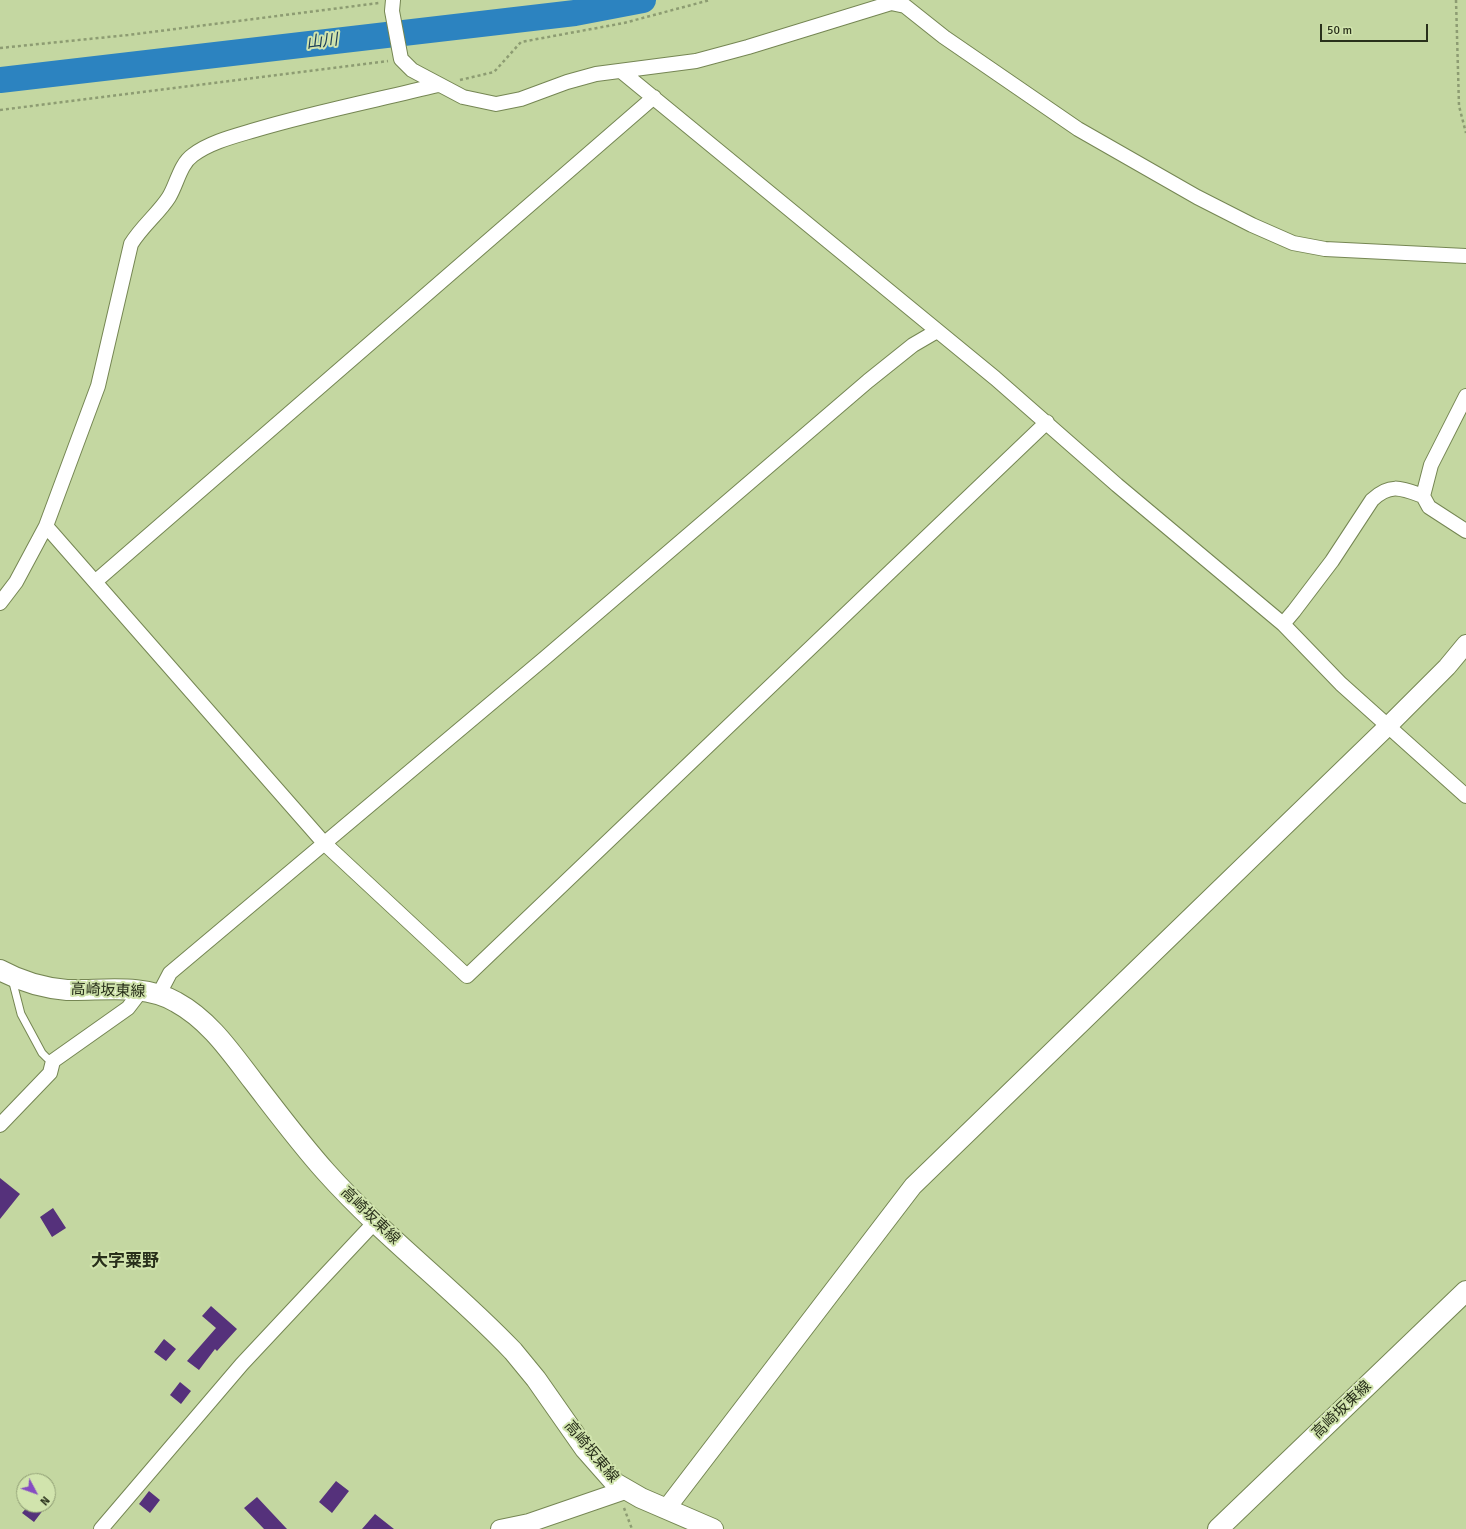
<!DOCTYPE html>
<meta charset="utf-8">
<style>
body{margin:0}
#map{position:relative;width:1466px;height:1529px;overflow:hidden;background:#c4d7a1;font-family:Signika,sans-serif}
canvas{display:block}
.north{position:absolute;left:16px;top:1473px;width:40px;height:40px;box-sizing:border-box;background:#d1e4ad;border:1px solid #8e9c73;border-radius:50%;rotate:131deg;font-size:11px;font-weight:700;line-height:16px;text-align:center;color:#29301b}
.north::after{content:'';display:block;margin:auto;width:14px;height:18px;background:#864cc2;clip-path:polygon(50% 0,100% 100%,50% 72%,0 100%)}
.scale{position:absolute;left:1320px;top:24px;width:108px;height:18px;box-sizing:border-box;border:2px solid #29301b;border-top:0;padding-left:5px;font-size:12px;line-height:14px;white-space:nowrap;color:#29301b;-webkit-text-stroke:3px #d1e4ad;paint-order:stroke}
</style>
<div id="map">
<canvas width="1466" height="1529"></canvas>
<div class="north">N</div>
<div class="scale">50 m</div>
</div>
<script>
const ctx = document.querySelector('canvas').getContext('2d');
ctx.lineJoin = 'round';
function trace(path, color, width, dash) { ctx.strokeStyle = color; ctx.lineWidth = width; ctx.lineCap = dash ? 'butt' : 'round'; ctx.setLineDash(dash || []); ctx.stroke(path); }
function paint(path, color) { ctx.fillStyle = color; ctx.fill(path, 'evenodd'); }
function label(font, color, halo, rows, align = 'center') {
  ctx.font = font + ' Signika,"Noto Sans JP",sans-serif'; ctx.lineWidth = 4; ctx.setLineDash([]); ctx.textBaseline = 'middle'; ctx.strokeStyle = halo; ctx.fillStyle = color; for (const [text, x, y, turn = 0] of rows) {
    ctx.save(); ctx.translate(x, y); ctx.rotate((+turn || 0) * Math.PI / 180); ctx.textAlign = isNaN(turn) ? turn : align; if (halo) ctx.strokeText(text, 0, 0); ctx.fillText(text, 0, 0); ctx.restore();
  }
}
const river = new Path2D(`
 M0,80l575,-67 68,-13`);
const building = new Path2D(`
 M0,1178l20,16 -20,25z
 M53,1208l13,20 -14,9 -12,-20z
 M211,1306l26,23 -20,22 -2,-2 -16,21 -12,-9 29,-33 -14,-12z
 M164,1339l12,10 -10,12 -12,-9z
 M180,1382l11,9 -10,13 -11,-9z
 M336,1481l13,10 -17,22 -13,-11z
 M149,1491l11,9 -10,13 -11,-9z
 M257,1497l30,32h-23l-20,-21z
 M29,1505h18l-13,17 -12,-9z
 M375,1514l19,15h-32z`);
const path = new Path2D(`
 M1456,0l3,106 7,27
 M0,48l128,-13 251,-32
 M460,80l34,-8 27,-30 103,-19 86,-23
 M0,110l388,-49
 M624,1508l8,21`);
const service = new Path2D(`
 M12,979l9,35 21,39 5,5 6,3`);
const minor = new Path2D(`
 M393,0l-1,11 9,48 11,11 51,27 33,7 25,-5 46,-17 29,-8 100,-13 52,-14 143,-44 14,3 39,31 134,92 119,68 55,28 41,18 32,6 141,7
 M621,71l374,307 122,107 166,139 58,60 125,112
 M438,85c-61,15 -123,27 -183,45 -20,6 -45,12 -62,25 -13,9 -16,29 -24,42 -10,16 -27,29 -38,47l-33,142 -52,140 278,317 143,133 580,-554
 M1466,396l-35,69 -8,31 6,11 37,24
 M96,581l558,-484
 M0,603l16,-21 30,-56
 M1283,624l11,-13 38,-50 40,-61c18,-17 29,-12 51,-4
 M159,994l11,-21 376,-316 322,-276 45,-36 24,-14
 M0,1125l50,-52 3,-12 75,-53 13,-17
 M101,1529l141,-165 133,-142`);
const tertiary = new Path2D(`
 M666,1509l247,-323 474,-459 60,-60 19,-23
 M500,1529l29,-6 96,-33`);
const secondary = new Path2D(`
 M0,970c20,11 44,18 67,20 36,1 76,-7 109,12 33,18 54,49 77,79 24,31 47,62 73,91 58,65 128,117 187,179l23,28 49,70 30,34 26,15 72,31
 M1218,1529l248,-238`);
const streetNames = [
 ["高崎坂東線",108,991,2],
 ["高崎坂東線",370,1216,44],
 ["高崎坂東線",1342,1410,-44],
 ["高崎坂東線",591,1452,50]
];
const waterNames = [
 ["山川",322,42,-7]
];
const quarterNames = [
 ["大字粟野",125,1262]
];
trace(river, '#2c83c0', 26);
paint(building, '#55317b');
trace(service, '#758653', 9);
trace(minor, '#758653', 16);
trace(tertiary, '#758653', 20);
trace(secondary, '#758653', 22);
trace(path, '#8d9c72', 2.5, [3, 3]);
trace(service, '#fff', 7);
trace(minor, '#fff', 14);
trace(tertiary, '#fff', 18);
trace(secondary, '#fff', 20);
label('15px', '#29301b', '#d1e4ad', streetNames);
label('italic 16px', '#1d405a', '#d1e4ad', waterNames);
label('bold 17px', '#29301b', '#d1e4ad', quarterNames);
</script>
